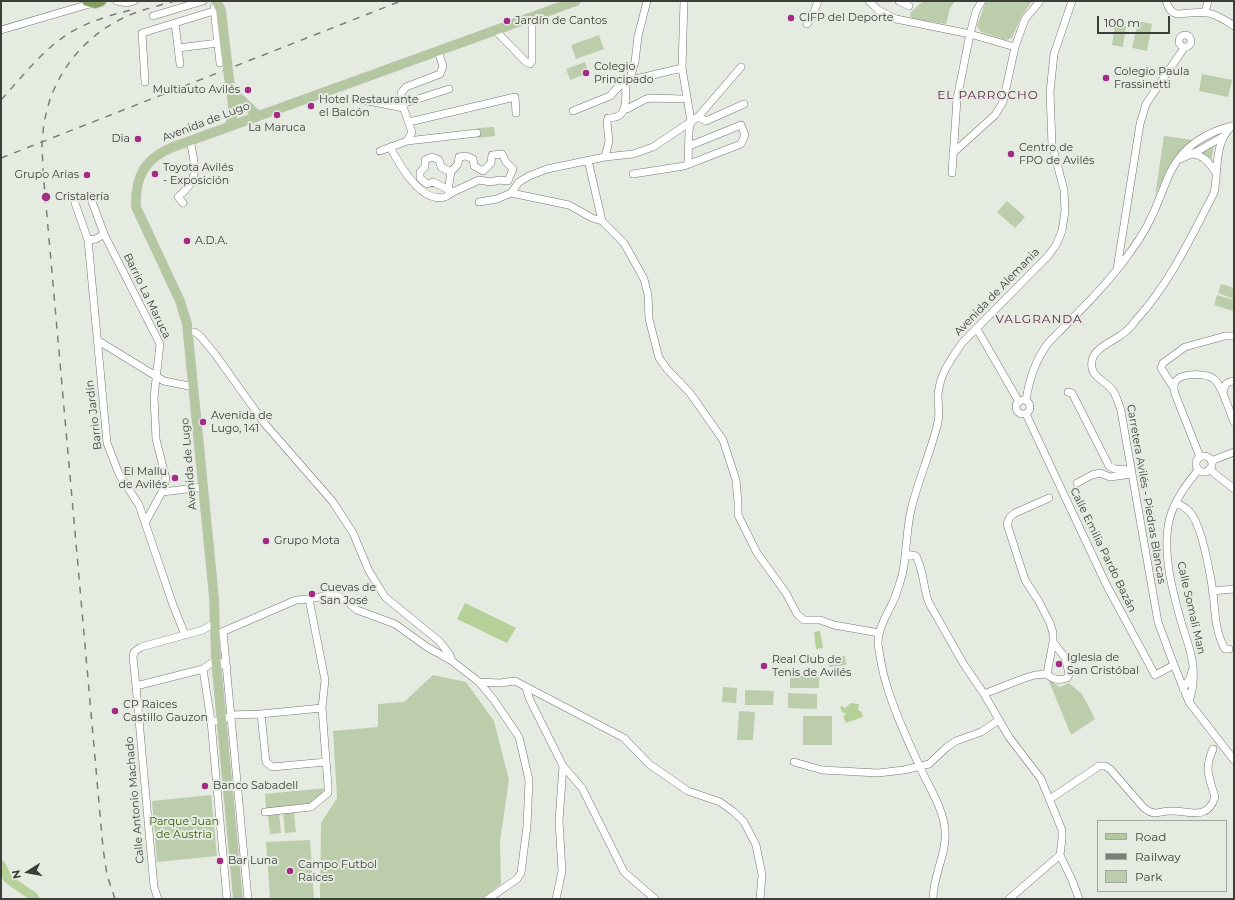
<!DOCTYPE html>
<meta charset="utf-8">
<style>
body{margin:0}
#map{position:relative;width:1235px;height:900px;overflow:hidden;background:#e6ebe2;font-family:Montserrat,sans-serif}
canvas{display:block}
.frame{position:absolute;inset:0;border:2px solid #3c3e3a;pointer-events:none}
.legend{position:absolute;left:1097px;top:820px;width:130px;height:72px;box-sizing:border-box;background:#e6ebe2;border:1px solid #a2a69f;margin:0;padding:5px 7px;list-style:none;font-size:12px;color:#3c3e3a}
.legend li{display:flex;align-items:center;gap:8px;height:20px}
.legend b{width:20px;border:1px solid #a2a69f}
.north{position:absolute;left:8px;top:852px;width:40px;height:40px;-webkit-text-stroke:3px #e6ebe2;paint-order:stroke;rotate:259deg;font-size:11px;font-weight:700;line-height:16px;text-align:center;color:#3c3e3a}
.north::after{content:'';display:block;margin:auto;width:14px;height:18px;background:#3c3e3a;clip-path:polygon(50% 0,100% 100%,50% 72%,0 100%)}
.scale{position:absolute;left:1097px;top:16px;width:73px;height:18px;box-sizing:border-box;border:2px solid #3c3e3a;border-top:0;padding-left:5px;font-size:12px;line-height:14px;white-space:nowrap;color:#3c3e3a;-webkit-text-stroke:3px #e6ebe2;paint-order:stroke}
</style>
<div id="map">
<canvas width="1235" height="900"></canvas>
<div class="frame"></div>
<ul class="legend">
<li><b style="height:5px;background:#b5c7a0"></b>Road</li>
<li><b style="height:5px;background:#7c7f79"></b>Railway</li>
<li><b style="height:11px;background:#bbcdaa"></b>Park</li>
</ul>
<div class="north">N</div>
<div class="scale">100 m</div>
</div>
<script>
const ctx = document.querySelector('canvas').getContext('2d');
ctx.lineJoin = 'round';
function paint(path, color) { ctx.fillStyle = color; ctx.fill(path, 'evenodd'); }
function trace(path, color, width, dash) { ctx.strokeStyle = color; ctx.lineWidth = width; ctx.lineCap = dash ? 'butt' : 'round'; ctx.setLineDash(dash || []); ctx.stroke(path); }
function label(font, color, halo, rows, align = 'center') {
  ctx.font = font + ' Montserrat,sans-serif'; ctx.lineWidth = 4; ctx.setLineDash([]); ctx.textBaseline = 'middle'; ctx.strokeStyle = halo; ctx.fillStyle = color; for (const [text, x, y, turn = 0] of rows) {
    ctx.save(); ctx.translate(x, y); ctx.rotate((+turn || 0) * Math.PI / 180); ctx.textAlign = isNaN(turn) ? turn : align; if (halo) ctx.strokeText(text, 0, 0); ctx.fillText(text, 0, 0); ctx.restore();
  }
}
const green = new Path2D(`
 M923,1l5,1 1,-1h26l-5,7 -4,16 -33,-5 -3,-3 1,-4z
 M986,1h46l-11,16 -9,21 -6,2 -25,-8 -4,-6z
 M1138,21l14,3 -5,27 -15,-3z
 M1115,25l11,1 -3,21 -11,-2z
 M599,35l5,14 -28,10 -5,-14z
 M585,62l4,11 -19,7 -4,-11z
 M1202,74l30,6 -4,17 -29,-6z
 M494,127l1,9 -17,2 -1,-10z
 M1164,136l29,4 -23,24 -15,32z
 M1214,145l-3,17 -14,-8z
 M1007,201l18,16 -10,11 -18,-16z
 M1221,284l13,4v11l-16,-6z
 M1217,295l17,5 -1,11 -19,-6z
 M845,656l1,9 -17,2 -1,-9z
 M790,673l29,1v14h-29z
 M433,675l33,7 28,39 15,59 -9,61 1,43 -19,15h-162l1,-76 16,-25 -4,-67 45,-4v-23l26,-2z
 M1048,679l12,8 9,-4 13,11 13,25 -24,16z
 M723,687l14,1 -1,15 -14,-1z
 M745,690l29,1 -1,14h-28z
 M788,693l29,1v15l-29,-1z
 M739,711l16,1 -2,28h-16z
 M803,716h29v29h-29z
 M326,788l-6,8 -11,9 -43,4 -1,-15z
 M211,795l6,61 -60,6 -5,-61z
 M294,812l2,20 -11,1 -2,-20z
 M279,813l2,20 -11,1 -2,-20z
 M310,840l4,59h-44l-4,-57z`);
const water = new Path2D(`
 M465,603l51,25 -9,15 -50,-24z
 M820,631l3,17 -7,1 -2,-17z
 M851,703l8,1 -1,4 1,3h2l2,6 -17,6 -3,-7 3,-1 -1,-2 -3,-1 -2,-5 2,-1 3,2z`);
const river = new Path2D(`
 M1,865l7,14 26,18 1,2`);
const minor = new Path2D(`
 M117,1l10,2 7,-2
 M684,1l-2,67 9,53 -2,10 -1,33
 M869,1l9,9 18,9 74,15 45,13
 M899,1l10,5
 M1166,1c2,6 4,11 11,13 28,-2 32,-5 57,12
 M214,8l6,55
 M1205,12l3,-11
 M153,16l50,-15
 M175,23l5,41
 M807,24l6,-9 5,-14
 M1,30l92,-27
 M495,30l31,32 4,2 2,-3v-44
 M1179 41a6 6 0 1 1 12 0a6 6 0 1 1-12 0Z
 M178,48l40,-5
 M629,81l6,-19 3,-26 9,-35
 M145,82l-3,-49 72,-22
 M363,100l41,8
 M402,104l47,-15
 M624,108l3,1 19,-10 5,-1 31,1
 M573,111l37,-15 13,-14 59,-14
 M698,117l8,4 38,-17
 M409,122l106,-25 1,16
 M1232,126c-19,18 -13,44 -18,67 -23,44 -44,90 -78,127 -4,6 -9,11 -15,15 -9,7 -27,13 -29,26 -3,17 14,19 21,30 4,6 6,13 8,20l37,211 16,43 15,37 45,58
 M407,141l70,-8
 M390,147c9,17 31,57 55,50 2,-1 5,-3 8,-5
 M380,151l27,-10 5,-9 -10,-28 -1,-11 5,-6 34,-13 3,-8 -5,-15
 M953,153l42,-38 8,-13 12,-55 10,-28 15,-18
 M502,154l4,8 7,7 -5,12 -9,-1 -8,2 -12,-2 -26,12 -20,-10 -6,2 -7,-6v-6l5,-5v-7l7,-3 7,3 2,7 10,5 7,-8 1,-7 7,-1 7,3 1,7 9,5 8,-8 1,-8z
 M1191,154c13,1 18,8 25,19
 M605,157l4,-16 -2,-19 1,-4c4,0 10,-1 13,-4 6,-5 5,-25 4,-32
 M1180,159l18,-8 26,-15
 M588,160l14,61 22,22 20,36 4,16 1,24 10,39 8,11 23,24 33,47 13,40 2,22v13l19,38 29,40 11,21 7,6h16l14,5 45,8
 M952,173l5,-74 13,-65 6,-23 6,-10
 M633,174l51,-8 57,-22 4,-9 -4,-10 -52,21
 M448,190l3,-18
 M511,193l58,12 23,13 10,3
 M90,196l14,38 56,110 -6,53 2,42 10,40 -4,13 -17,31
 M479,202l18,-3 14,-6 8,-11 10,-6 18,-7 58,-12 28,-3 20,-7 45,-30 43,-50
 M75,203l13,37 19,203 12,31 20,31 34,100 12,30
 M183,203l-5,-6c23,-19 17,-31 12,-57
 M88,240l8,-1 8,-5
 M1117,269l23,-145 6,-20 38,-56
 M977,329l42,73
 M188,332h7l5,4 15,18 50,70 68,78 20,31 16,38 16,26 54,44 11,14 2,6
 M97,340l67,41 30,6
 M1174,388l-13,-20 2,-5 22,-16 40,-11h9
 M1068,392l4,1 37,73 6,3 16,1
 M1223,394c1,-8 2,-12 11,-13
 M1016 407a7 7 0 1 1 14 0a7 7 0 1 1-14 0Z
 M1026,401c3,-22 9,-41 23,-59 29,-29 59,-58 82,-91 12,-16 22,-35 29,-54 4,-9 7,-19 12,-28 12,-23 35,-37 60,-43
 M1026,414l80,170 49,91 19,-10
 M1196 464a8 8 0 1 1 16 0a8 8 0 1 1-16 0Z
 M1200,457l-25,-63c-1,-4 -2,-8 0,-12 6,-10 32,-9 40,-2 7,6 15,33 19,42
 M1211,461l23,-9
 M1209,469l25,20
 M1077,483l15,-8 8,-2 10,4 22,-3
 M162,492l41,-5
 M1176,502c4,3 9,5 13,9 13,13 21,62 24,81 2,19 2,40 12,57h4
 M906,554l10,2c8,15 7,32 13,47l34,60 21,31 25,43 32,42 21,51v9l-2,16 12,25 7,19
 M1212,591l22,-2
 M223,632l25,267
 M215,635l81,-35 13,-1 26,-5 15,10 7,6 38,14 32,23 25,14 27,21 15,18 25,37 10,43 -2,46 -6,47 -4,6 -29,20
 M203,669l8,52 16,178
 M1047,674l6,-32
 M479,682l21,1 15,-2 109,57 25,26 39,27 32,11 14,10 10,10 12,23 6,30 -2,24
 M136,686l67,-17 13,-9 11,7
 M526,688l4,12 33,66 19,22 42,84 31,27
 M1183,689l7,-11 2,-7
 M984,694l38,-15 13,-4 12,-1c6,6 12,7 20,4l2,-3 -3,-16 -13,-17v-9l-3,-10 -12,-23 -13,-20 -18,-56 3,-7 5,-4 34,-15
 M1189,702c9,-28 3,-48 -6,-74 -10,-34 -24,-83 -11,-117 6,-16 16,-28 26,-41
 M261,714l5,48 6,5 54,-5
 M211,721h10l10,-6 30,-1 61,-6
 M794,762l28,8 56,3 26,-3 25,-6 18,-17 9,-6 25,-9 18,-12
 M1050,799l49,-33h6l5,3 34,39c12,9 14,3 27,3 17,-1 36,11 44,-14 -6,-20 -11,-28 -2,-48
 M265,812l46,-5 17,-14v-7l-6,-78 3,-28 -16,-81
 M158,899l-4,-12 -18,-201 -3,-29 1,-5 7,-5 62,-17 11,-7
 M556,899l6,-28 -3,-50 4,-55
 M933,899c0,-24 14,-45 12,-69 -2,-23 -17,-44 -26,-65 -12,-26 -25,-54 -33,-82 -4,-12 -6,-26 -8,-39 0,-15 8,-28 15,-42 4,-9 6,-17 9,-26 5,-22 4,-45 9,-66 7,-30 20,-58 27,-88 2,-9 0,-18 0,-27 2,-22 12,-34 24,-52l86,-87 8,-11 6,-14 3,-20 -1,-21 -12,-45 -2,-53 4,-38 18,-53
 M1009,899l51,-44`);
const major = new Path2D(`
 M216,1l5,9
 M229,78c2,15 7,33 1,47
 M231,88l8,10 18,17
 M238,899l-22,-239 -2,-62 -27,-274 -7,-23 -44,-94c-1,-30 8,-48 37,-60l403,-146`);
const highway = new Path2D(`
 M87,1l8,2 6,-2`);
const rail = new Path2D(`
 M1,100c22,-24 42,-51 70,-68 19,-11 40,-17 60,-22
 M1,158l400,-157
 M115,899l-8,-24 -4,-27 -60,-677c0,-13 -2,-26 0,-39 5,-50 35,-92 80,-114 16,-8 35,-12 52,-17`);
const majorBridge = new Path2D(`
 M221,10l8,68`);
const markers = [
 [791,18,4,"#a22c85"],
 [507,21,4,"#a22c85"],
 [586,73,4,"#a22c85"],
 [1106,78,4,"#a22c85"],
 [248,90,4,"#a22c85"],
 [311,106,4,"#a22c85"],
 [277,115,4,"#a22c85"],
 [138,139,4,"#a22c85"],
 [1011,154,4,"#a22c85"],
 [155,174,4,"#a22c85"],
 [87,175,4,"#a22c85"],
 [46,197,5,"#a22c85"],
 [187,241,4,"#a22c85"],
 [203,422,4,"#a22c85"],
 [175,478,4,"#a22c85"],
 [266,541,4,"#a22c85"],
 [312,594,4,"#a22c85"],
 [1059,664,4,"#a22c85"],
 [764,666,4,"#a22c85"],
 [115,711,4,"#a22c85"],
 [205,786,4,"#a22c85"],
 [220,861,4,"#a22c85"],
 [290,871,4,"#a22c85"]
];
const poiNames = [
 ["CIFP del Deporte",799,18],
 ["Jardín de Cantos",515,21],
 ["Colegio",594,67],
 ["Principado",594,80],
 ["Colegio Paula",1114,72],
 ["Frassinetti",1114,85],
 ["Multiauto Avilés",240,90,"right"],
 ["Hotel Restaurante",319,100],
 ["el Balcón",319,113],
 ["La Maruca",277,128,"center"],
 ["Dia",130,139,"right"],
 ["Centro de",1019,148],
 ["FPO de Avilés",1019,161],
 ["Toyota Avilés",163,168],
 ["- Exposición",163,181],
 ["Grupo Arias",79,175,"right"],
 ["Cristalería",55,197],
 ["A.D.A.",195,241],
 ["Avenida de",211,416],
 ["Lugo, 141",211,429],
 ["El Mallu",167,472,"right"],
 ["de Avilés",167,485,"right"],
 ["Grupo Mota",274,541],
 ["Cuevas de",320,588],
 ["San José",320,601],
 ["Iglesia de",1067,658],
 ["San Cristóbal",1067,671],
 ["Real Club de",772,660],
 ["Tenis de Avilés",772,673],
 ["CP Raices",123,705],
 ["Castillo Gauzon",123,718],
 ["Banco Sabadell",213,786],
 ["Bar Luna",228,861],
 ["Campo Futbol",298,865],
 ["Raices",298,878]
];
const streetNames = [
 ["Avenida de Lugo",206,122,-21],
 ["Avenida de Alemania",997,292,-46],
 ["Barrio La Maruca",147,296,64],
 ["Barrio Jardín",94,415,-97],
 ["Avenida de Lugo",189,464,-95],
 ["Carretera Avilés - Piedras Blancas",1146,494,80],
 ["Calle Emilia Pardo Bazán",1103,550,64],
 ["Calle Somali Man",1191,608,77],
 ["Calle Antonio Machado",135,800,-95]
];
const parkNames = [
 ["Parque Juan",184,822],
 ["de Austria",184,835]
];
const neighbourhoodNames = [
 ["EL PARROCHO",988,95],
 ["VALGRANDA",1039,319]
];
paint(green, '#bbcdaa');
paint(water, '#b5d199');
trace(river, '#b5d199', 9);
trace(minor, '#747870', 8);
trace(major, '#c8c9c8', 10);
trace(highway, '#c8c9c8', 12);
trace(minor, '#fff', 7);
trace(major, '#b5c7a0', 9);
trace(highway, '#83a260', 10);
trace(rail, '#7c7f79', 1.5, [7, 7]);
trace(majorBridge, '#c8c9c8', 10, []);
trace(majorBridge, '#b5c7a0', 9);
for (const [x, y, r, color] of markers) { const dot = new Path2D(); dot.arc(x, y, r, 0, 2 * Math.PI); ctx.fillStyle = color; ctx.fill(dot); trace(dot, '#e6ebe2', 1.5); }
label('11px', '#3c3e3a', '#e6ebe2', poiNames, 'left');
label('11px', '#3c3e3a', '#e6ebe2', streetNames);
label('11px', '#3c5b07', '#e6ebe2', parkNames);
ctx.letterSpacing = '1px';
label('12px', '#581f49', '#e6ebe2', neighbourhoodNames);
ctx.letterSpacing = '0px';
</script>
